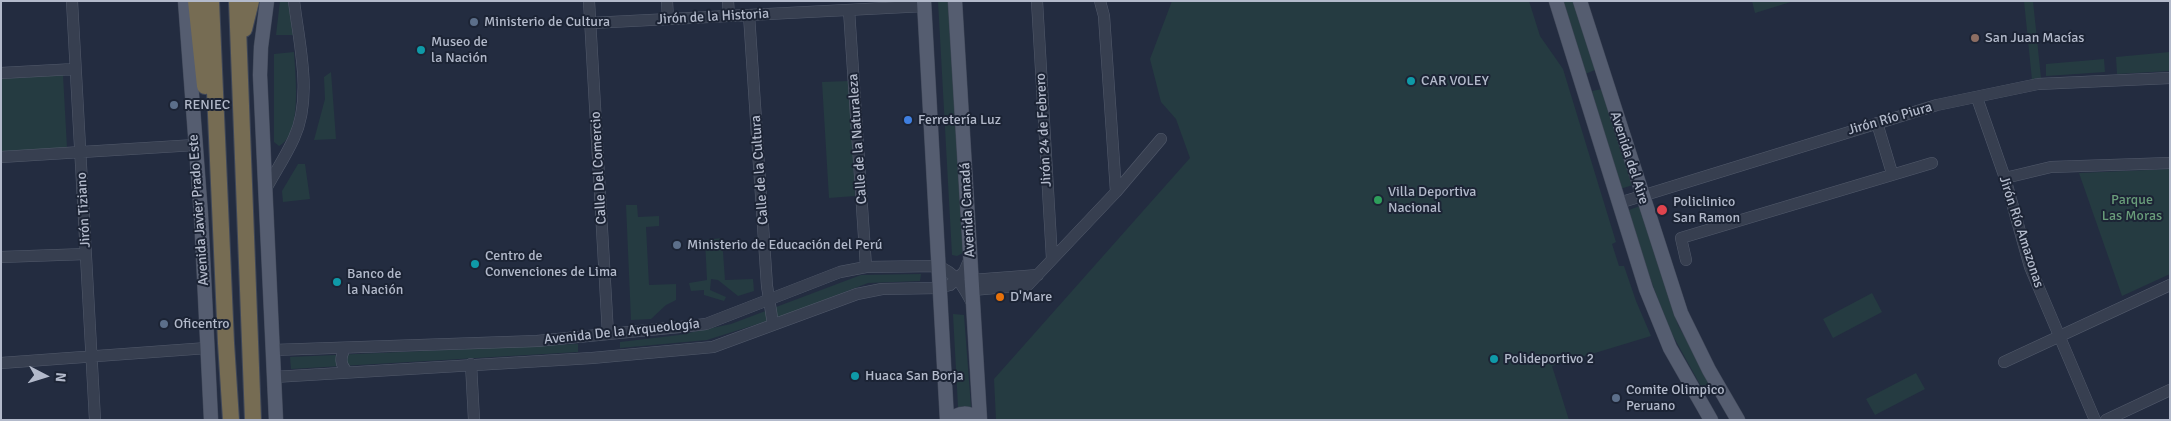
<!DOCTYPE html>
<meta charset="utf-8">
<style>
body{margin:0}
#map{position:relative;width:2171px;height:421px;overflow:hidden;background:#232c40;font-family:Signika,sans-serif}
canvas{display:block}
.frame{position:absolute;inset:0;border:2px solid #b3bacb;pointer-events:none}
.north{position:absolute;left:20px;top:351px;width:50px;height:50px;-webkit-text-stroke:4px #1c2435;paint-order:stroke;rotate:95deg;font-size:14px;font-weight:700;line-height:20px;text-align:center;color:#b3bacb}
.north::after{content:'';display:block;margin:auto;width:18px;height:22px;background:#b3bacb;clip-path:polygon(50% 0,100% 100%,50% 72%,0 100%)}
</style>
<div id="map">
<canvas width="2171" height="421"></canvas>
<div class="frame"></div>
<div class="north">N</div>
</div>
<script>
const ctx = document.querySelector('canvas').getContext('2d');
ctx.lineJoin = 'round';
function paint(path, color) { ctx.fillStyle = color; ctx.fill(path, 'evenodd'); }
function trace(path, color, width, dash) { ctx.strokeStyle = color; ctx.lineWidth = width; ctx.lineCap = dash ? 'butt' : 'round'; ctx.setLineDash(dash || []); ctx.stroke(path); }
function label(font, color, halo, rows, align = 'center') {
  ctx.font = font + ' Signika,sans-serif'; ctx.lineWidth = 4; ctx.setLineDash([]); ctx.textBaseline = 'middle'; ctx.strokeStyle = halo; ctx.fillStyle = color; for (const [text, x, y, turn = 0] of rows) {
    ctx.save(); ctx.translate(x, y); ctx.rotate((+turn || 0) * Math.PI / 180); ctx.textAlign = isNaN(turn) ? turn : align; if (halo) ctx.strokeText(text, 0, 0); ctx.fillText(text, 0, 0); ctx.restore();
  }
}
const green = new Path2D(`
 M280,1h8l5,34h-17z
 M938,1h11l14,252 -6,3 -5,-1z
 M1172,1h357l11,35 23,33 53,173 -4,2 7,22h5l12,35 15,35 -99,30 17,54h-573l-2,-41 196,-221 -14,-39 -15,-17 -11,-43z
 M1563,1h10l22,69 -10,4z
 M1752,1h42l-39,12z
 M2024,1h9l8,77 -9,2z
 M294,52c1,22 9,82 -15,94l-5,-4v-88z
 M2170,52v19l-53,3 -1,-17z
 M2104,59l1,13 -59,4v-12z
 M331,72l5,67 -22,1 11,-41 -1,-22z
 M63,75l4,73 -66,4v-73z
 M849,81l6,115 -26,2 -7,-116z
 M1602,89l31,96 -13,4 -28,-98z
 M298,164h7l5,35 -27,3 -1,-11z
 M2170,169v105l-48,22 -43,-123z
 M626,205h11l1,12 21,-1v10l-13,1 3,58 27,-1v16l-10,5 -15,14 -20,1z
 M1640,206l38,119 33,59 -8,6 -36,-65 -41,-114z
 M722,238l3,42 28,-1 1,12 -16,5 -20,-16 -7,-1 -1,11 16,7 -2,4 -20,-6v-5l-13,1 -2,-8 18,-3 -2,-40z
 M921,274l-1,7 -52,2 -88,34 -73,23 -87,8v-6l59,-7 52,-11 130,-49z
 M1872,293l10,19 -49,26 -10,-19z
 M953,314l11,1 7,92h-13z
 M578,344v8l-287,17 -1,-12z
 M1916,373l9,16 -50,26 -9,-16z`);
const minor = new Path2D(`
 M72,1l23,419
 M589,1l19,333
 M667,1l1,18
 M728,1l1,15
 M1037,1l15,258
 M1100,1l4,15 12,176
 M849,10l17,257
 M749,15l18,271 6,38
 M591,23l334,-17
 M1,73l74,-4
 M1977,98l28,80 25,89 65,153
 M1877,123l15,50
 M1,157l194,-12
 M2005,178l46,-11 119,-4
 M266,189c9,-17 20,-33 28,-51 19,-41 5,-94 0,-137
 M1619,203l318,-98 101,-21 132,-6
 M1,257l85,-3
 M1686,260l-5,-22 251,-75
 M972,280l66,-5
 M973,290l55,-5 88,-93 45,-53
 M345,348c-5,10 -5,16 2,24
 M273,350l264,-9 153,-15 16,-2 134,-52 26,-5 71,-1c19,7 26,20 35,37
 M2004,362l166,-77
 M1,363l206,-15
 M471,364l3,56
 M274,377l318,-19 121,-11 144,-53 25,-5 56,-1 12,-3 14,-13 6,-14
 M2106,420l64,-30`);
const major = new Path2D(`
 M185,1l16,214 10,205
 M267,1l-6,46 -1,28 16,345
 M924,1l23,419
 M955,1l25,419
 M1556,1l90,288 24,59 41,72
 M1580,1l101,312 28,57 29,50
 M950,420c9,-8 19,-9 28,0`);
const highway = new Path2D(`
 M196,1l9,85
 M211,1l15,342 5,77
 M237,1l16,419
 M244,29l7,-28`);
const markers = [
 [474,22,5,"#5c6f8a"],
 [1975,38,5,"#8d6e63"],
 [421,50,5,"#0f9aa8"],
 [1411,81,5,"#0f9aa8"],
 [174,105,5,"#5c6f8a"],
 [908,120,5,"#3f7fe0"],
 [1378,200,5,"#2e9e5b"],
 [1662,210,6,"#e0444e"],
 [677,245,5,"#5c6f8a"],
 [475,264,5,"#0f9aa8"],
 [337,282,5,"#0f9aa8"],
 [1000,297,5,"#e8710a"],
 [164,324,5,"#5c6f8a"],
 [1494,359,5,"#0f9aa8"],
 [855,376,5,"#0f9aa8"],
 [1616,398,5,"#5c6f8a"]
];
const streetNames = [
 ["Jirón de la Historia",713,17,-3],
 ["Jirón Río Piura",1890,119,-16],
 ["Jirón 24 de Febrero",1044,130,-93],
 ["Calle de la Naturaleza",858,139,-94],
 ["Avenida del Aire",1629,158,72],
 ["Calle Del Comercio",599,168,-93],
 ["Calle de la Cultura",760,170,-94],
 ["Jirón Tiziano",84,210,-93],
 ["Avenida Javier Prado Este",199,210,-94],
 ["Avenida Canadá",968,210,-93],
 ["Jirón Río Amazonas",2021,232,72],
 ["Avenida De la Arqueología",622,332,-6]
];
const poiNames = [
 ["Ministerio de Cultura",484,22],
 ["San Juan Macías",1985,38],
 ["Museo de",431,42],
 ["la Nación",431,58],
 ["CAR VOLEY",1421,81],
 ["RENIEC",184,105],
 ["Ferretería Luz",918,120],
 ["Villa Deportiva",1388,192],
 ["Nacional",1388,208],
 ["Policlinico",1673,202],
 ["San Ramon",1673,218],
 ["Ministerio de Educación del Perú",687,245],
 ["Centro de",485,256],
 ["Convenciones de Lima",485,272],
 ["Banco de",347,274],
 ["la Nación",347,290],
 ["D'Mare",1010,297],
 ["Oficentro",174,324],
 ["Polideportivo 2",1504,359],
 ["Huaca San Borja",865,376],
 ["Comite Olimpico",1626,390],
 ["Peruano",1626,406]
];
const parkNames = [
 ["Parque",2132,200],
 ["Las Moras",2132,216]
];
paint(green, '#253b41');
trace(minor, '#525a6b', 12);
trace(major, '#404859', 15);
trace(highway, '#3f4758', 18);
trace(minor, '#373f50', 11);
trace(major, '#555d70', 14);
trace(highway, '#766c53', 16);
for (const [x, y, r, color] of markers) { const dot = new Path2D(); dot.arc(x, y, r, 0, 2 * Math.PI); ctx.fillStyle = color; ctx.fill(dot); trace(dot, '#1c2435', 2); }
label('14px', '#b3bacb', '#1c2435', streetNames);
label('14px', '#b3bacb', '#1c2435', poiNames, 'left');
label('14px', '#699d7a', '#1c2435', parkNames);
</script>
